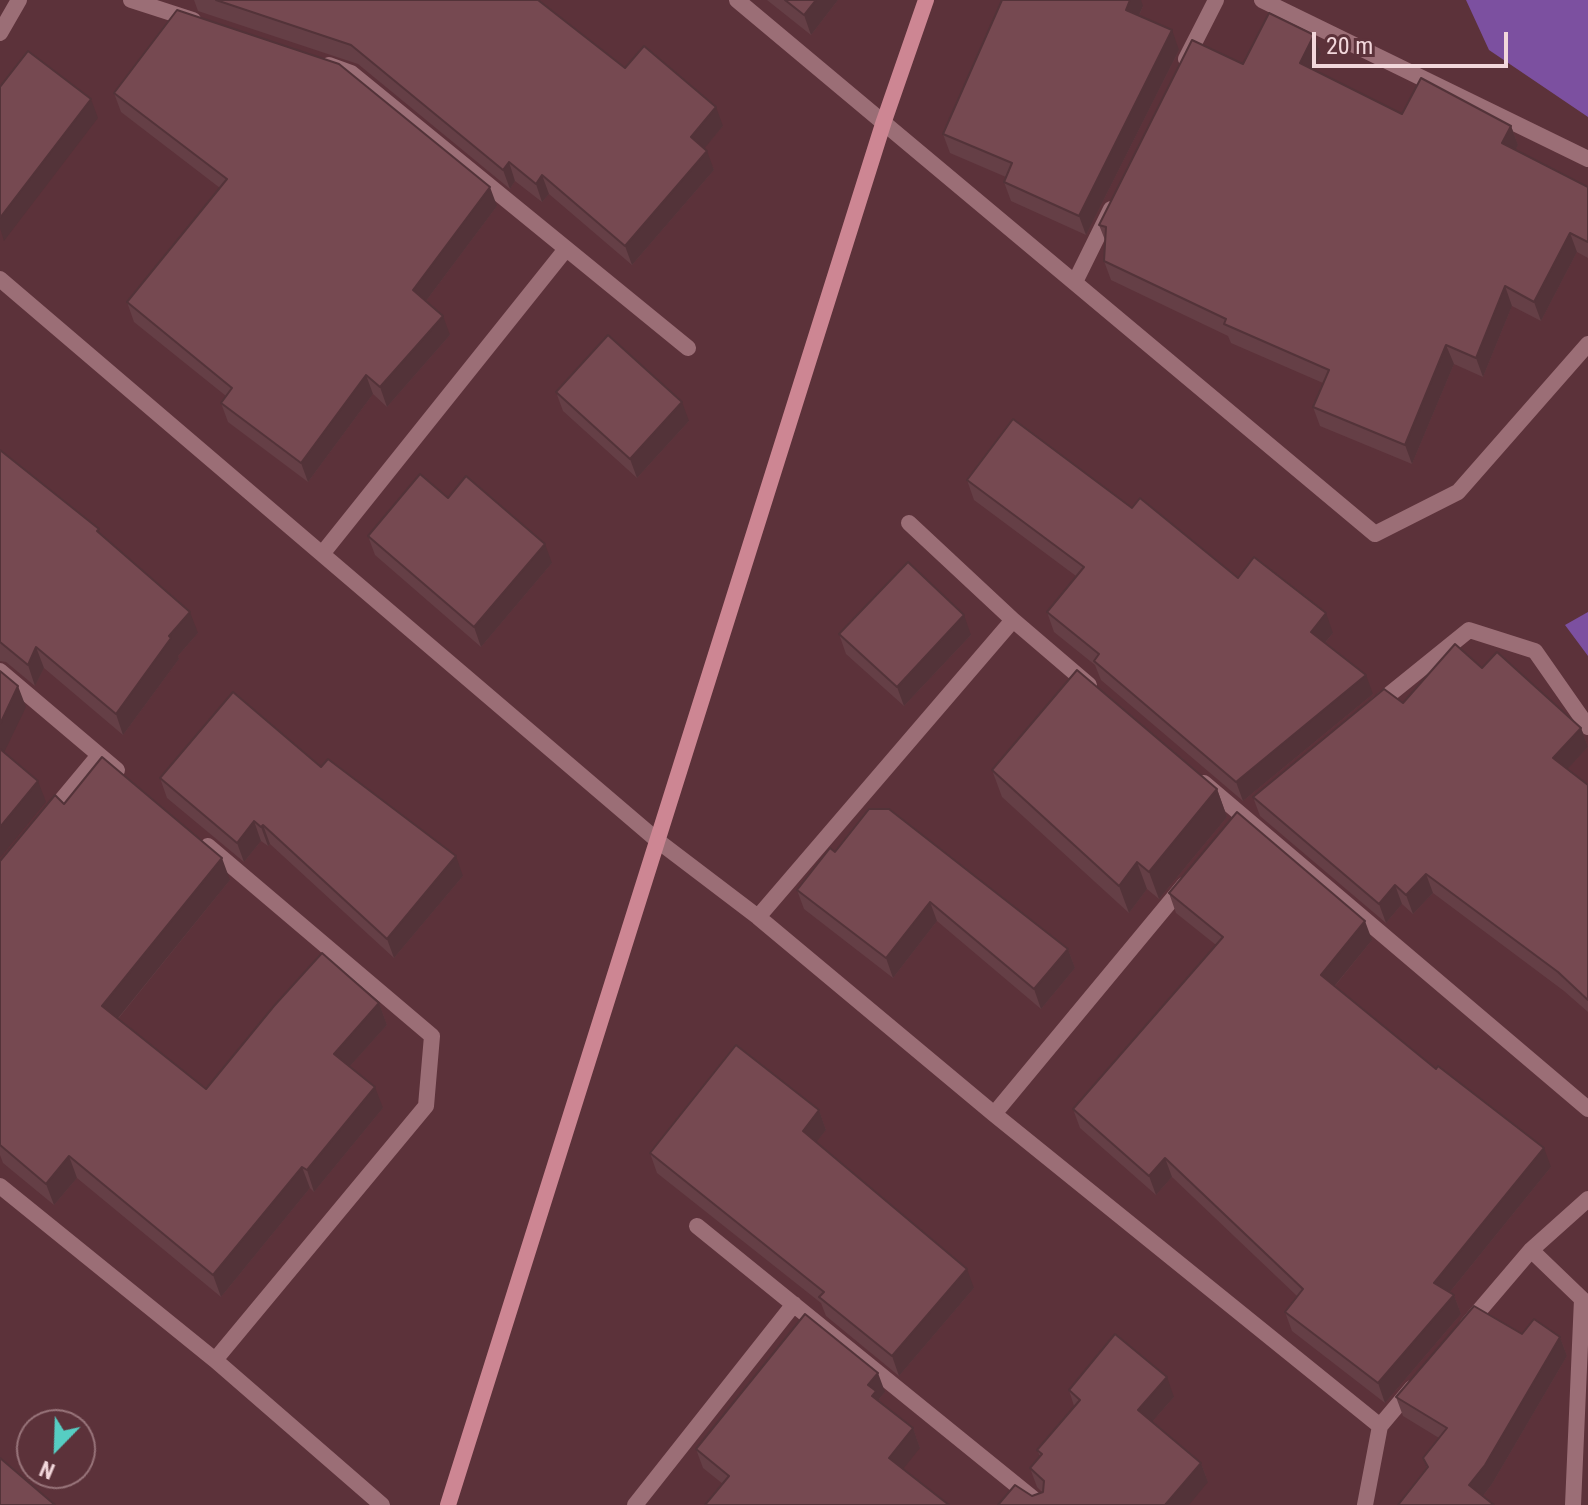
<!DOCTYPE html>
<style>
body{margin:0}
#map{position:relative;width:1588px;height:1505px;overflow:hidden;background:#5c323a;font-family:"Roboto Condensed",sans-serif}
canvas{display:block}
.north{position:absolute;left:16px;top:1409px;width:80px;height:80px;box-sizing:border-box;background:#5c323a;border:2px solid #98747a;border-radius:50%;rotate:203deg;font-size:22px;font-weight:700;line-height:32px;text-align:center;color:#f2d7db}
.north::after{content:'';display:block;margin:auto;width:28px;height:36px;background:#56cec3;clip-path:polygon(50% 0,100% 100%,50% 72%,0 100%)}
.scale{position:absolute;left:1312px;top:32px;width:196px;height:36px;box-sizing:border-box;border:4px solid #f2d7db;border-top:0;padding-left:10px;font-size:24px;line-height:28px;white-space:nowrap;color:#f2d7db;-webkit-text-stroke:6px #5c323a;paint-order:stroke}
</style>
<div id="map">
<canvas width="1588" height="1505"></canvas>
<div class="north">N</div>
<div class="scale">20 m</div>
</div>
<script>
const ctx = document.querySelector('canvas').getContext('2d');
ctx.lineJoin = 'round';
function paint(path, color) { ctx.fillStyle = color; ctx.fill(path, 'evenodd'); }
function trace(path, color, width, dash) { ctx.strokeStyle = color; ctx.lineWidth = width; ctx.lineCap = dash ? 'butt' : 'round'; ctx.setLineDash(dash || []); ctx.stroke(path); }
const forest = new Path2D(`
 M1466,0h122v117l-99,-67z
 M1588,612v44l-23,-31z`);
const street = new Path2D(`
 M131,0l62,20
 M737,0l638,534 83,-42 130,-148
 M1262,0l326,159
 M0,33l19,-33
 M1186,59l30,-59
 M329,65l22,8 337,275
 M0,279l658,562 100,76 236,197 386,312 -15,79
 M1075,282l36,-73
 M909,523l104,97 76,65
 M322,554l244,-305
 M0,671l117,99
 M1375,706l94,-76 66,21 53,76
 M1204,783l384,326
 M49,815l50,-60
 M208,846l224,190 -6,70 -211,254
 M758,917l255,-297
 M994,1114l190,-229
 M0,1186l215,174 167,145
 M697,1226l344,279
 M1531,1250l51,49 -9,206
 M1467,1325l64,-75 57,-51
 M1380,1426l32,-38
 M635,1505l159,-201`);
const secondary = new Path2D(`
 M448,1505l436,-1384 42,-121`);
const wall = new Path2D(`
 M194,0h344l87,68 98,58 -19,22 10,22 -82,95 -83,-71 -7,8 -27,-21 -5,8 -152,-125 -160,-53z
 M767,0h71l-27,35z
 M1143,6l-4,10 40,34 -93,185 -75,-34 -7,-19 2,-5 -56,-24 -7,-19z
 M1314,35l7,19 -8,16 89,44 109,12 7,19 -3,5 73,37v71l-11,-6 -36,69 -29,-15 -29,71 -29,-13 -42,100 -92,-38 -7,-19 10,-24 -92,-40 -3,-7 -117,-56 -7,-19 1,-21 -6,-15 144,-161z
 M114,93l383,113 -71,95 24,34 -63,72 -14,-13 -65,88 -80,-60 -7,-19 5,-7 -92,-74 -7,-20 93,-114 -99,-76z
 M556,392l133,29 -52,57 -74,-67z
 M0,450l101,85 97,98 -20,23 1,3 -56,76 -79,-67 -9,18 -29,-24 -6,-1z
 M967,480l165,28 106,70 95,55 -8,10 48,51 -130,107 -142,-121 -6,-15 -41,-33 -7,-20 29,-36 -102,-76z
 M448,498l104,65 -71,84 -106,-92 -7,-19z
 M839,634l132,1 -67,71 -58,-52z
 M1482,668l99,60 7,19 -21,22 21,16v227l-24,-21 -131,-98 -20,21 -11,-10 -16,19 -126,-107 -7,-19 150,-94z
 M321,767l142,109 -69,82 -124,-114 -2,2 -7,-5 -17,21 -77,-64 -7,-20z
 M992,770l225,19 10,28 -68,82 -12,-10 -18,24 -127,-116z
 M64,804l166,76 -112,139 88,70 173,-86 8,22 -37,41 33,42 -69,84 -4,-4 -89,109 -144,-119 -23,27 -51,-42 -3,-8v-294z
 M835,852l233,97 7,19 -34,41 -104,-88 -44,57 -89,-69 -7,-19z
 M1169,893l203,47 -37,46 216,181 -101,125 4,3 7,19 -76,89 -93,-72 -7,-19 12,-16 -125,-119 -16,18 -76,-67 -7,-19 143,-164 -40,-32z
 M819,1110l7,20 -10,12 158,146 -75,88 -73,-60 -5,-13 -164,-130 -7,-20z
 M1522,1334l38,3 7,19 -75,128 -9,12 -56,-28 -4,-10 16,-20 -36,-22 -7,-19z
 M1069,1390l105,7 -22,25 49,41 7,19 -176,14 10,-4 -5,-5 -7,-19 10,-12 -3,-6 37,-44z
 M885,1392l-6,7 1,3 33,26 7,20 -197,36 -20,-16 -7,-19z`);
const shadedWall = new Path2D(`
 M816,0h22l-27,35 -7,-20z
 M1130,0h11l2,6 -10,23 -7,-19z
 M1172,30l7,20 -93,185 -7,-19z
 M1314,35l7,19 -14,28 -7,-19z
 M91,99l7,19 -94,123 -4,-13v-10z
 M716,107l7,19 -25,30 -7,-19z
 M1511,126l7,19 -9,17 -7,-19z
 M707,151l7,19 -82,95 -7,-19z
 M509,162l6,19 -5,8 -7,-19z
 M542,175l7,19 -7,8 -6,-18z
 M490,187l7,19 -77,103 -7,-19z
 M1570,233l7,19 -36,69 -7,-19z
 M1505,286l7,20 -29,71 -7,-19z
 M443,316l7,19 -63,72 -7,-20z
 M1446,345l8,19 -42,100 -7,-19z
 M366,375l7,19 -65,88 -7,-19z
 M682,402l7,19 -52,57 -7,-19z
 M545,544l7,19 -71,84 -7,-20z
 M190,612l8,21 -20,23 1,3 -56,76 -7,-21 53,-78z
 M1326,613l7,20 -15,18 -7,-19z
 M964,615l7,20 -67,71 -7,-19z
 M36,647l8,21 -9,18 -7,-21z
 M1366,675l7,19 -130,107 -7,-19z
 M18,686l8,21 -26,54v-37z
 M1581,728l7,19 -28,30 -7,-19z
 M38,781l8,21 -46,56v-31z
 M1217,789l10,28 -68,82 -10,-27z
 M254,821l7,20 -17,21 -7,-19z
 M263,825l7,19 -2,2 -7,-19z
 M456,856l7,20 -69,82 -7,-19z
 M222,858l8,22 -120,148 -8,-22z
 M1137,862l10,27 -18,24 -10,-27z
 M1426,874l7,19 -20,21 -7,-19z
 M1395,885l7,19 -16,19 -7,-19z
 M930,902l7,19 -44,57 -7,-20z
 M1365,921l7,19 -44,54 -7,-19z
 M1068,949l7,19 -34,41 -7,-20z
 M379,1003l8,22 -45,50 -8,-21z
 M375,1087l8,21 -69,84 -7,-22z
 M819,1110l7,20 -16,20 -7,-19z
 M1544,1148l7,19 -110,136 -7,-20z
 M69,1156l8,22 -23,27 -8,-21z
 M1165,1158l7,19 -16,18 -7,-19z
 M302,1167l8,21 -89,109 -8,-22z
 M967,1269l7,19 -75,88 -7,-20z
 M1454,1295l7,19 -76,89 -7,-20z
 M1560,1337l7,19 -75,128 -16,21 -7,-20z
 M878,1373l7,19 -6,7 4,12 -3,4 -12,-30z
 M1167,1377l7,20 -29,33 -7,-20z
 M913,1428l7,20 -24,30 -7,-20z
 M1201,1463l7,19 -19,23h-24z`);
const building = new Path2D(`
 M216,0h322l87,68 19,-22 72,61 -25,30 16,14 -82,95 -83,-71 -6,9 -27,-22 -6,8 -152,-125z
 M785,0h31l-12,15z
 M1002,0h128l-4,10 46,20 -93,186 -75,-34 8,-19 -69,-29z
 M177,10l162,54 151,123 -77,103 30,26 -63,71 -14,-12 -65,88 -80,-60 11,-15 -105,-86 100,-123 -113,-86z
 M1269,13l45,22 -14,28 102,51 19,-36 90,48 -9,17 86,44v55l-18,-9 -36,69 -29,-16 -29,72 -30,-13 -41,100 -92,-38 16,-37 -105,-46 2,-5 -122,-58 2,-34 -7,-2 93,-185 51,24z
 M28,51l63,48 -91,119v-131z
 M608,335l74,67 -52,57 -74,-67z
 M1013,419l119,89 8,-10 98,80 16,-21 72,56 -15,19 55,43 -130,107 -142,-121 5,-7 -52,-42 37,-45 -117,-87z
 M0,450l99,79 -2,2 93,81 -21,24 2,2 -55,76 -80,-67 -8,18 -28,-23z
 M420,474l28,24 18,-22 79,68 -71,83 -106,-91z
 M908,562l56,53 -67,72 -58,-53z
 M1455,644l27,24 15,-16 84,76 -28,30 35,27v215l-30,-28 -132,-98 -20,21 -11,-10 -16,19 -126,-107 131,-108 19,14z
 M1077,670l140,119 -68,83 -12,-10 -18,24 -127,-116z
 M0,671l18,15 -18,38z
 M233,692l88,75 7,-8 128,97 -69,83 -124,-114 -2,2 -7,-6 -17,22 -77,-65z
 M0,749l38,32 -38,46z
 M102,757l120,101 -120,148 104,83 68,-83 48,-53 57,50 -45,51 41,33 -68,83 -5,-3 -89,108 -144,-119 -23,28 -46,-39v-284l55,-66 9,9z
 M869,809h20l179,140 -34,40 -104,-87 -44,56 -89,-68 33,-42 5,4z
 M1237,812l128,109 -44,54 115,94 2,-3 106,82 -110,135 20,12 -76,88 -93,-71 18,-23 -138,-131 -16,18 -76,-67 150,-172 -54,-44z
 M736,1045l83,65 -16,21 164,138 -75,87 -73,-59 5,-5 -174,-139z
 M1474,1306l48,28 12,-15 26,18 -75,128 -16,20 25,20h-96l30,-38 -5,-9 24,-30 -51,-31z
 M805,1314l73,59 -10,12 8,6 -4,5 41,32 -24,30 60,47h-244l24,-29 -33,-27z
 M1115,1334l52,43 -29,33 63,53 -36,42h-167l17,-20 17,11 11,-4 1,-11 -14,-13 12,-14 -5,-4 43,-50 -11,-10z
 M0,1458l55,47h-55z`);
paint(forest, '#7c50a0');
trace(street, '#9b6e76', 16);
trace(secondary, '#cd8693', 16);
paint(wall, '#653f46');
paint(shadedWall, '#533339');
paint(building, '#764951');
trace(building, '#533339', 2);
</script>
